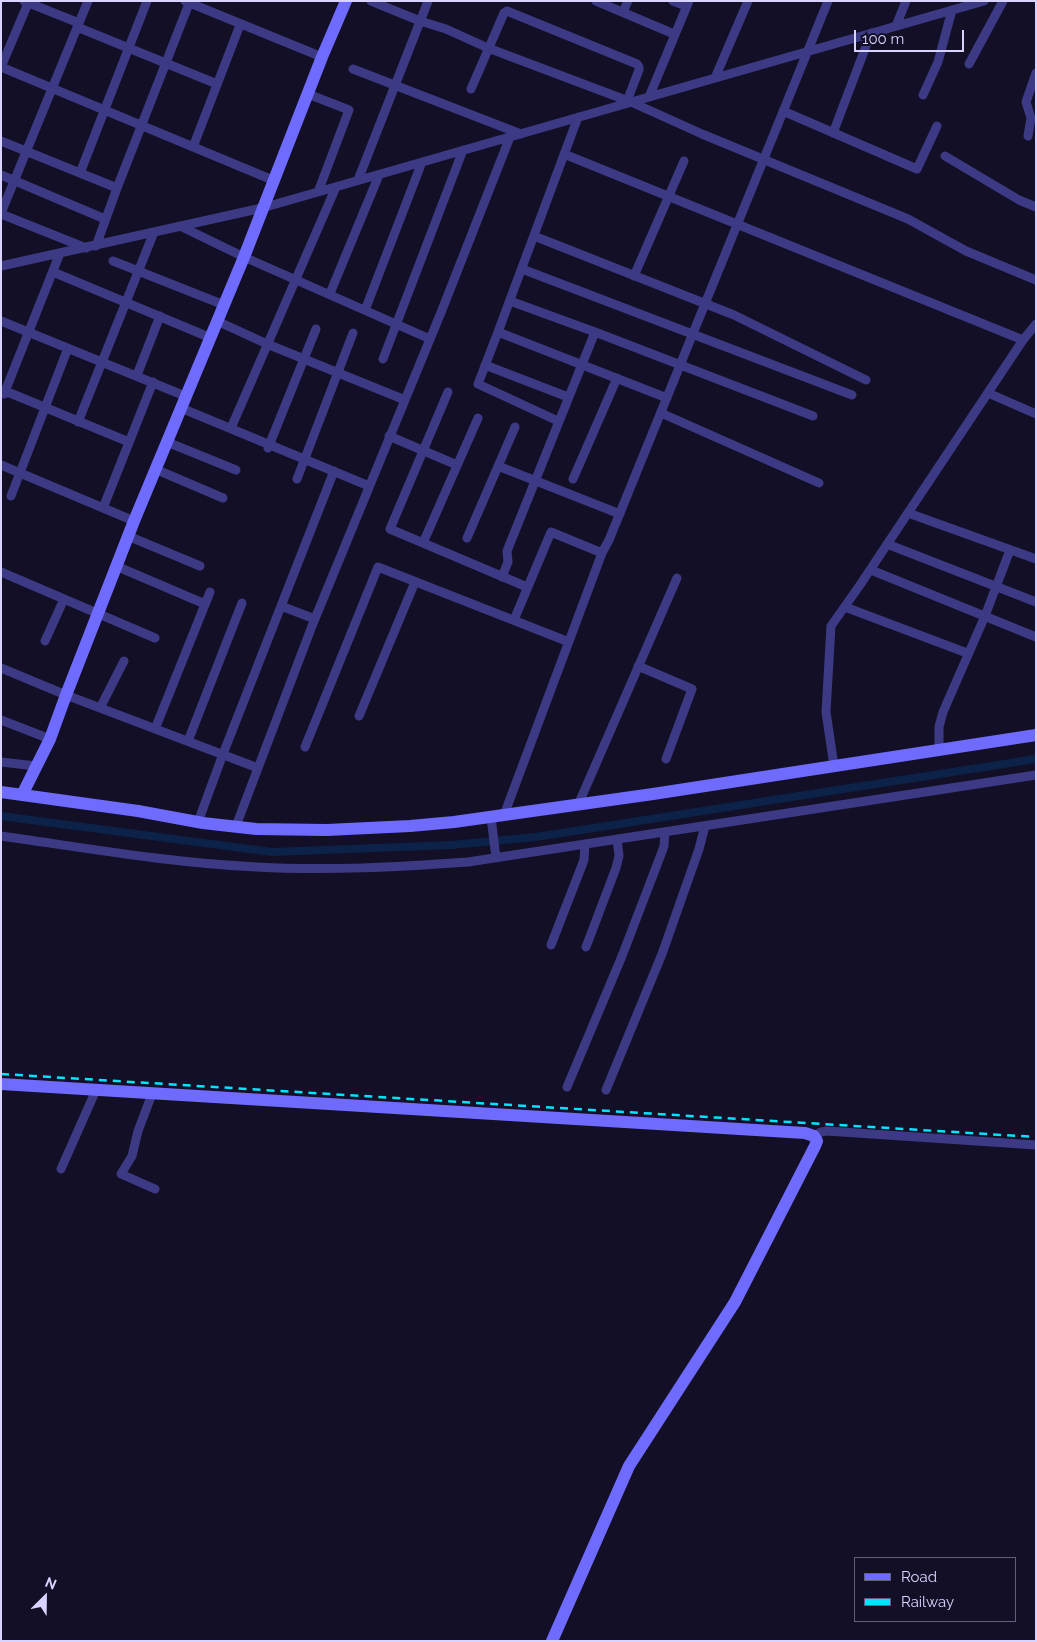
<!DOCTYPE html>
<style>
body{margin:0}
#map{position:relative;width:1037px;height:1642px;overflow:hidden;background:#130f26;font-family:Raleway,sans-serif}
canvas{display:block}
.frame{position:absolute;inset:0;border:2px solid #d9d4ff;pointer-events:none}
.legend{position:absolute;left:854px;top:1557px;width:162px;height:65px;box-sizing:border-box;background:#130f26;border:1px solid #625e7d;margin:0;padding:6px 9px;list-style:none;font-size:15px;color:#d9d4ff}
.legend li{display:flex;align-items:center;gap:10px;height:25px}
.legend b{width:25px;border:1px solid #625e7d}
.north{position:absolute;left:20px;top:1572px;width:50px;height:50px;-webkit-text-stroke:4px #130f26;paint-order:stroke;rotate:23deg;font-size:14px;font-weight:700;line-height:20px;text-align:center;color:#d9d4ff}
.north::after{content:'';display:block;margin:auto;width:18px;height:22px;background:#d9d4ff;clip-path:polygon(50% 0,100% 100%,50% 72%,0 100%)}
.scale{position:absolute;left:854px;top:30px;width:110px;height:22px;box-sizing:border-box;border:2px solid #d9d4ff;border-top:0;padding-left:6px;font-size:15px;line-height:18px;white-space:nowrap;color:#d9d4ff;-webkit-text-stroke:4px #130f26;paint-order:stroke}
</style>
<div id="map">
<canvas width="1037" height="1642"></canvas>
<div class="frame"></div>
<ul class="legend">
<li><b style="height:6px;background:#6f6bff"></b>Road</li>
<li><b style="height:6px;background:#00e5ff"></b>Railway</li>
</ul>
<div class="north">N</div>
<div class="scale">100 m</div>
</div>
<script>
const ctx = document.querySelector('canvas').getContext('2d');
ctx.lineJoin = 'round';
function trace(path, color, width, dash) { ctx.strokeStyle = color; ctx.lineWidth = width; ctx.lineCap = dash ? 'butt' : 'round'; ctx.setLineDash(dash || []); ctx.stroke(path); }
const canal = new Path2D(`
 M1,816l271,36 180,-7 84,-8 500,-78`);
const street = new Path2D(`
 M24,1l55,22
 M185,1l137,56
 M371,1l49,20 26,8 42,19 143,54 71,32 206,85 58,32 70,29
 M596,1l78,33
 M673,1l13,5
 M623,12l5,-11
 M896,26l10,-25
 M77,27l140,57
 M969,64l34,-63
 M1,67l274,114
 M1,67l28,-66
 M353,69l168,65
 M715,78l33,-77
 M471,89l33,-76 3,-2 130,53 2,3v3l-12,31
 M308,94l41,16 -31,82
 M923,95l15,-33 14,-52
 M649,97l40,-96
 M783,111l134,58 20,-43
 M833,133l38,-100
 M1028,136l3,-18 -5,-16 10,-29
 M1,141l116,47
 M193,147l47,-122
 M564,154l459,186 -163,245 -29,41 -5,86 8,54
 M945,156l74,44 17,7
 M80,173l67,-172
 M1,175l104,44
 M358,180l70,-179
 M1,213l87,-212
 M1,214l85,34
 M180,226l64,31 186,82
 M534,236l200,79 132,65
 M96,246l21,-58 73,-187
 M113,261l111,44
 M1,266l261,-58 722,-207
 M522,269l330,126
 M53,272l158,66
 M634,276l50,-115
 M331,291l48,-116
 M510,301l85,31
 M367,305l55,-143
 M1,321l184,75
 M217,321l50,23 138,56
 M498,332l80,-215
 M1023,340l13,-16
 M383,359l80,-209
 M485,365l83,32
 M137,375l23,-59
 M448,392l-58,137 137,58
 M1,393h9l119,49
 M988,393l48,21
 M4,394l56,-141
 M181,408l188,78
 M661,413l158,70
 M558,421l-80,-37 20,-52 169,66
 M78,422l76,-190
 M231,428l105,-241
 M389,436l68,29
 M167,442l69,28
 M268,448l48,-119
 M1,465l133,56
 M498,466l122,48
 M155,469l68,29
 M297,479l56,-146
 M573,479l44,-101
 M11,496l57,-148
 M103,508l50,-126
 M908,513l128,46
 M128,536l72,30
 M467,538l48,-111
 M423,543l55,-125
 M887,544l149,58
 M116,566l89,38
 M871,570l165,67
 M1,572l154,66
 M502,577l6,-15 -1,-11 88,-219 218,84
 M281,606l34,13
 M845,607l122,46
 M514,620l37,-88 51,21
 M45,641l19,-42
 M638,666l54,23 -26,70
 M1,668l65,27 192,73
 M100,708l24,-47
 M359,716l56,-134
 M1,720l49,19
 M155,729l55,-137
 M188,741l54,-138
 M305,747l73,-180 191,75
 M939,750v-23l4,-15 42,-96 25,-66
 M1,762l35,4
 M578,805l99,-227
 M504,815l98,-262 7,-13 219,-539
 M491,817l5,41
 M198,822l25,-68 111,-283
 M236,826l76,-200 130,-316 68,-173
 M1,836c85,12 170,27 256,31 70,4 141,0 211,-5l568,-87
 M551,945l33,-85 1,-16
 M586,947l30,-79 3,-12 -2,-17
 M567,1087l55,-131 38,-99 4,-11 1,-14
 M606,1090l56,-136 37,-105 6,-23
 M152,1094l-14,37 -6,25 -11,18 34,15
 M814,1136l7,-4 6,-1 209,14
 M61,1169l35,-79`);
const secondary = new Path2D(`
 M1,792l137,19 65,12 53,6 71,1 83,-4 44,-4 199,-28 383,-59
 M22,795l28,-56 16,-44 68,-174 110,-264 78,-200 24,-56
 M1,1084l804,49 9,3 3,5 -2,5 -80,156 -106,164 -77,175`);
const rail = new Path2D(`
 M1,1074l1035,63`);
trace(canal, '#0c2248', 8);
trace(street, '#3d3a85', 9);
trace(secondary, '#6f6bff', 12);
trace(rail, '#00e5ff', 2.5, [8, 6]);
</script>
